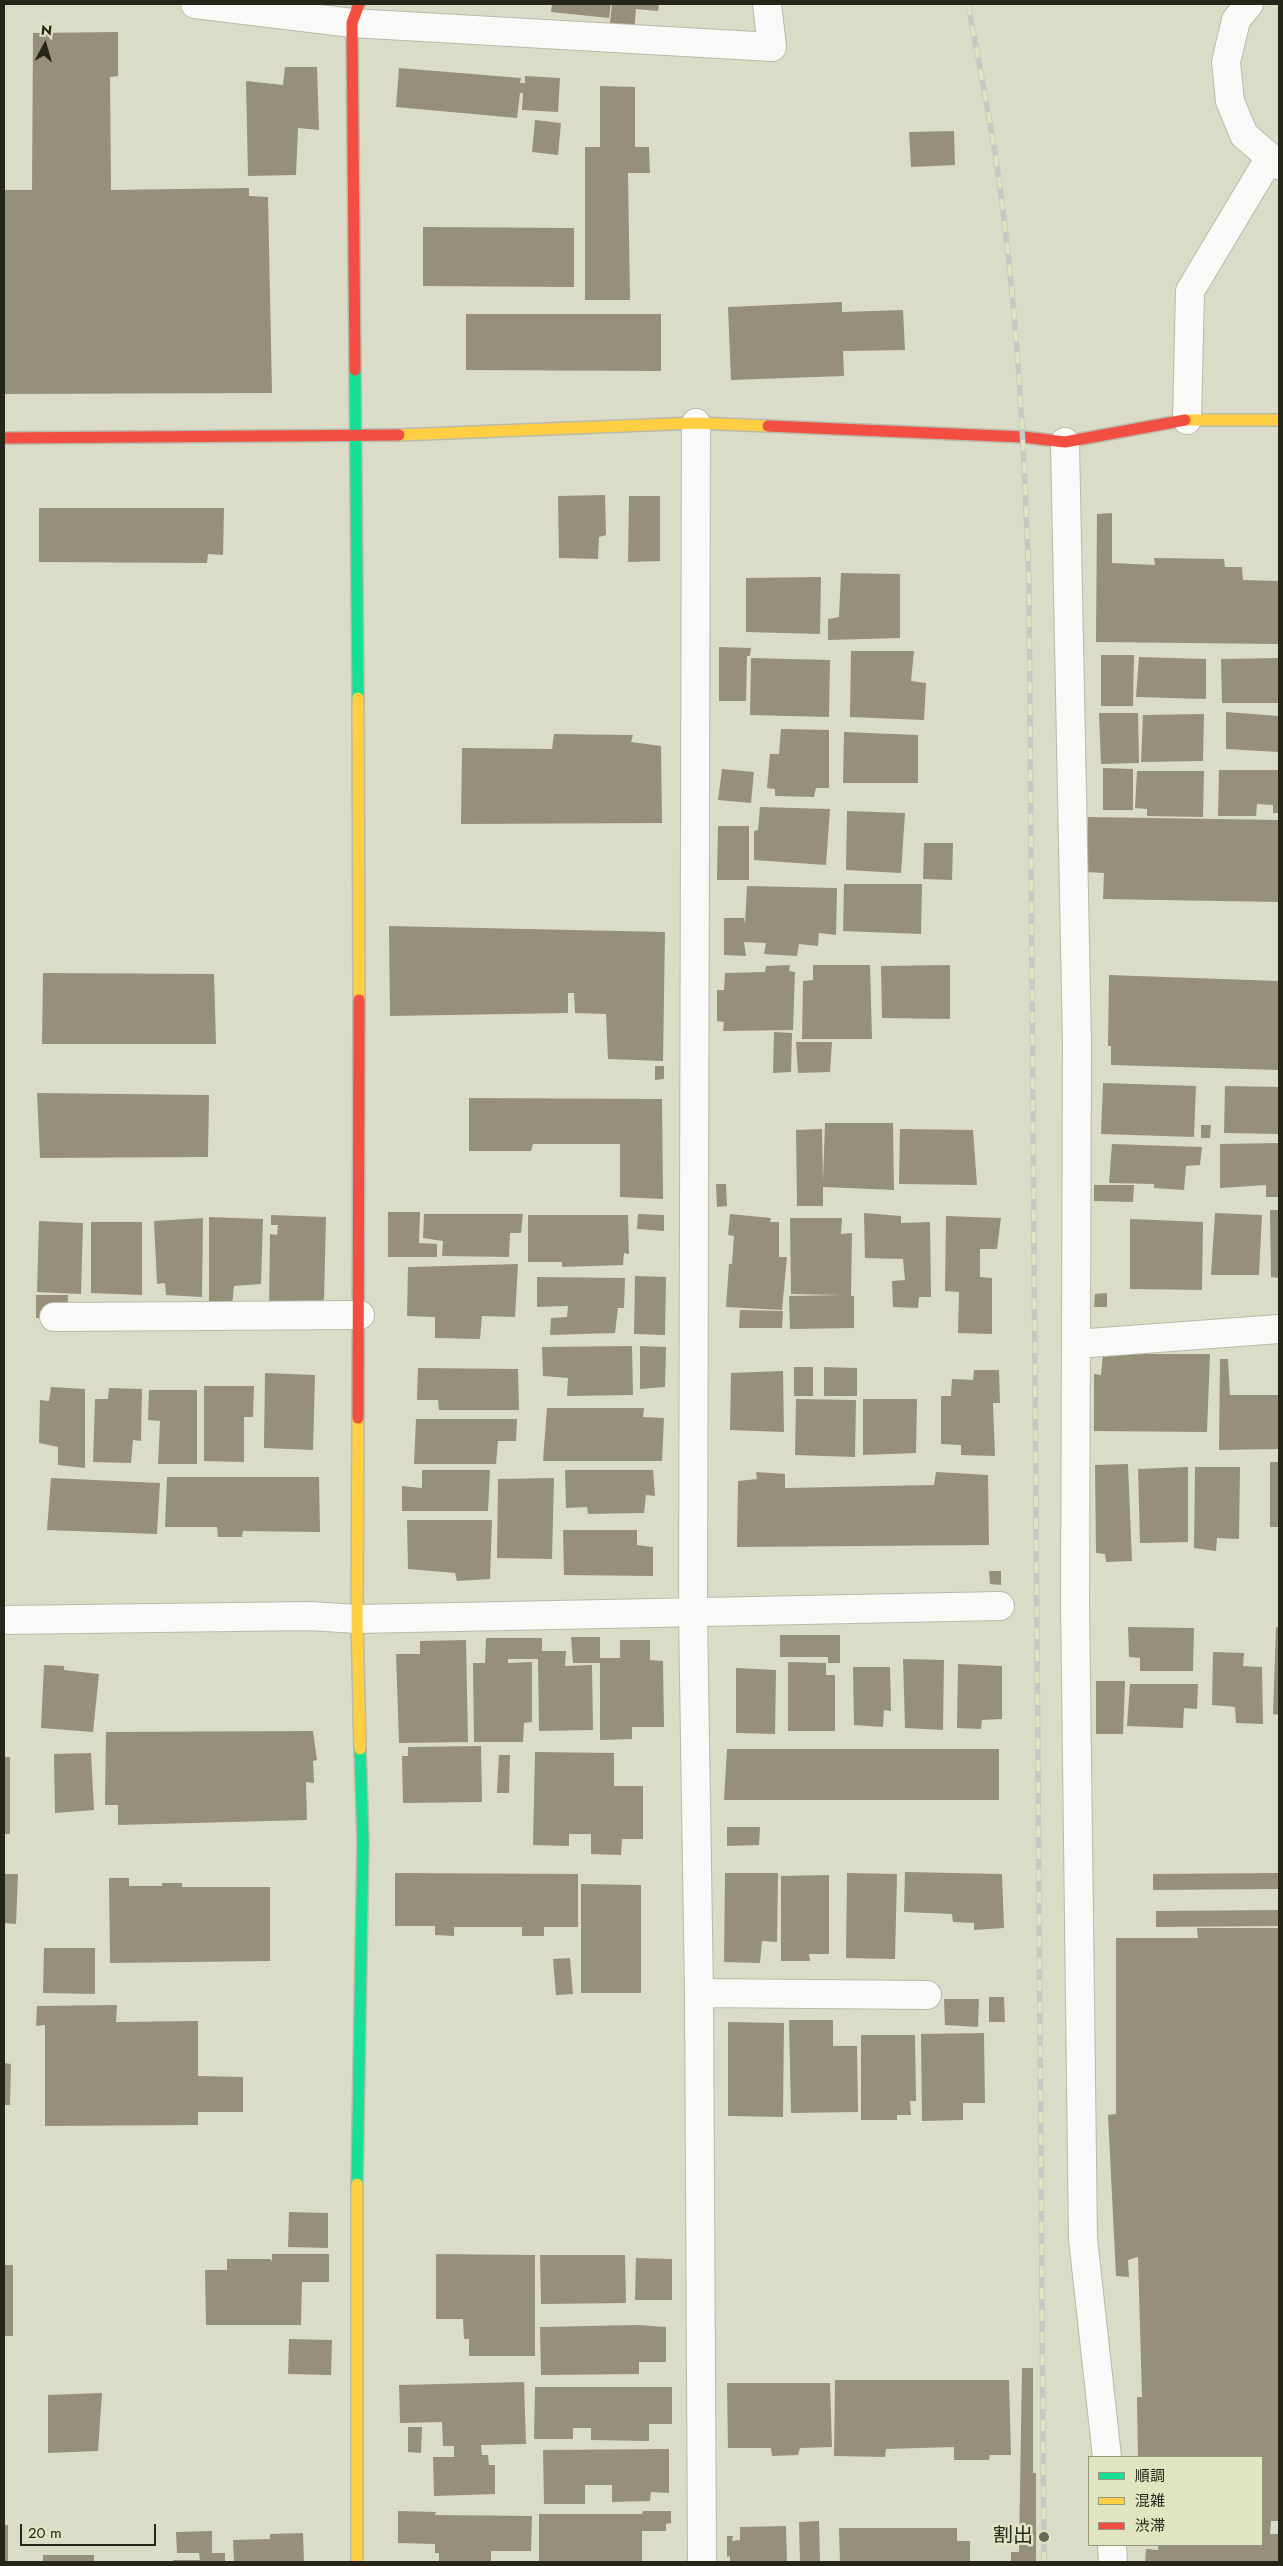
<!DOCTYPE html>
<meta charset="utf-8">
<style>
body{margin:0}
#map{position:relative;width:1283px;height:2566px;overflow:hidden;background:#dadcc8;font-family:Jost,"Noto Sans JP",sans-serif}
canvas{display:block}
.frame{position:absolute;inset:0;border:5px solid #252619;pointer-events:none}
.legend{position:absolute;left:1088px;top:2456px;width:175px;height:90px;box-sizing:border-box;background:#e1e4c0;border:1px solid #96987d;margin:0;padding:6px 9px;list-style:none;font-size:15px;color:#252619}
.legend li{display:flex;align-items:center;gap:10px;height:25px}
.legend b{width:25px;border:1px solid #96987d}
.north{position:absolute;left:20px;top:20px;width:50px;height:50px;-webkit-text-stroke:4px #e1e4c0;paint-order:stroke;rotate:6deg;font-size:14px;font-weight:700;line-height:20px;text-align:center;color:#252619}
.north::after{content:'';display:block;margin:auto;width:18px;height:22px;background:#252619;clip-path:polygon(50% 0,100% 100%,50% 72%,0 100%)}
.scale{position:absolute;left:20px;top:2524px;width:136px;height:22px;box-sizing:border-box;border:2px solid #252619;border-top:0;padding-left:6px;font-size:15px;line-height:18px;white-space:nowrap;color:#252619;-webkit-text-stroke:4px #e1e4c0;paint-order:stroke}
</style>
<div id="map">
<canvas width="1283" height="2566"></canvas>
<div class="frame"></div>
<ul class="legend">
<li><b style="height:6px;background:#16e098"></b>順調</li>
<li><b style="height:6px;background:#ffcf43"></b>混雑</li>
<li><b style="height:6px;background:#f24e42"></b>渋滞</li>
</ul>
<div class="north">N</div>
<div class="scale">20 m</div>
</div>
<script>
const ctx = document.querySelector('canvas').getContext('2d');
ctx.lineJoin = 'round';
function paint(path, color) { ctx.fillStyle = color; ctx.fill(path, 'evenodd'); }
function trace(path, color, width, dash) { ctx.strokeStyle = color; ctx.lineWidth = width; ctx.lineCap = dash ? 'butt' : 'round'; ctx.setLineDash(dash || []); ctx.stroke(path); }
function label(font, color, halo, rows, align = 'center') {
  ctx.font = font + ' Jost,"Noto Sans JP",sans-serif'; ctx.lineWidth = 5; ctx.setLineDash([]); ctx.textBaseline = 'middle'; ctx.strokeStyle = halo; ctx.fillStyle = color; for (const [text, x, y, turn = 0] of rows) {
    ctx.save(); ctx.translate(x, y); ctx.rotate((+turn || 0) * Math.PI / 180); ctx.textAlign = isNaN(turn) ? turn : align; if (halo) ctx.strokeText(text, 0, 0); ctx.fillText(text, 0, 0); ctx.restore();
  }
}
const building = new Path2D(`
 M552,4h59l-2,14 -58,-6z
 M612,4h47l-1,7 -22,-2 -2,25 -25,-2z
 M118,32v44l-8,1 1,113 138,-2v8l19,1 4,196 -268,1v-204h28l1,-157z
 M285,67h32l2,63 -21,-2 -2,47 -48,1 -2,-95 37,4z
 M399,68l122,10 -1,5h5v-7l35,2 -2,34 -36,-2 1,-17h-3l-3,25 -121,-11z
 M600,86l35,1v60h14l1,26h-22l2,127h-45v-153h15z
 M535,120l26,3 -3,32 -26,-3z
 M954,131l1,34 -44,2 -2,-35z
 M423,227l151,1v59l-151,-1z
 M842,302v10l61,-2 2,40 -62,1 1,25 -113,4 -3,-73z
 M466,314h195v57l-195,-1z
 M605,495l1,40 -7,2 -1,22 -39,-1 -1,-62z
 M629,496h31v65l-32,1z
 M39,508h185l-1,47 -15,-1 -1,9 -168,-1z
 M1112,513v50l43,2 -1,-7 70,1 1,8h17l1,13 36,1v63l-183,-2 1,-128z
 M841,573l59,1v64l-72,2v-21l11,-2z
 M821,577l-1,57 -74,-2v-54z
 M719,647l32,1 -1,8h-3l-1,45h-27z
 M851,651h63l-3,30 15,2 -2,37 -74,-3z
 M1101,655h33l-1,51h-32z
 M1139,657l67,2v40l-70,-2z
 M751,658l79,2 -1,57 -79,-2z
 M1279,658v45h-57l-1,-44z
 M1226,712l53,4v36l-53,-3z
 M1099,713h39l1,50 -38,1z
 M1204,714l-1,47 -62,1 2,-47z
 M781,729l48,1v58h-13l-2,9 -39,-1v-7l-8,-1 3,-34h9z
 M844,732l74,3v48h-75z
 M554,734l79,1 -2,7 30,4 1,77 -201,1 1,-76 90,1z
 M1103,768l30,1v41h-30z
 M722,769l32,3 -3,31 -33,-3z
 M1219,770h60v43h-6v-8l-16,-1 -1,12h-38z
 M1137,771h67l-1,46 -56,-1v-7l-12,-1z
 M760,807l70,2 -4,56 -72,-5v-29l4,-1z
 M847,811l58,2 -4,60 -55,-3z
 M1088,817l191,3v82l-176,-3 1,-26 -18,-1z
 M718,826h31v54h-32z
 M924,843h29l-1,37 -29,-1z
 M844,884h78l-1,50 -78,-3z
 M747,886l90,2 -1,47 -17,-2 -1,13 -19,-2 -2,12 -33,-2 2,-11 -22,-1 2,14 -22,-1v-37h20l1,6z
 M389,926l276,6 -2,129 -55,-2 -2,-45 -31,-1 -1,-20h-6v20l-178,3z
 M790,965l-1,6 6,1 -2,58 -70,1 1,-9 -7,-1v-31h7l1,-17 40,-1 1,-6z
 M813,965h57l2,74h-70l1,-58 10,-1z
 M950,965v54l-68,-1 -1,-52z
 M43,973l171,1 2,70h-174z
 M1109,975l170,6v89l-168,-5v-19h-3z
 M774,1032l18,1 -1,39 -18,1z
 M796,1042h36l-2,30 -32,1z
 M655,1066h9v13l-9,1z
 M1103,1083l93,3 -2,51 -93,-3z
 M1225,1086l54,1v47l-55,-1z
 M37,1093l172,2 -1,62 -168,1z
 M469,1098l193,1 1,100 -43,-2v-53h-87l-2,7h-62z
 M825,1123h68l1,67 -71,-3v19h-26l-1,-76 26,-1 1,52z
 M1201,1125h10l-1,13h-9z
 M900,1129l73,1 4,55 -78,-1z
 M1279,1143v54h-13v-12l-46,3v-44z
 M1112,1144l90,3 -2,18 -14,1 -2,24 -30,-2v-4l-45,-1z
 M716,1184h10l1,22 -10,1z
 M1094,1185h40l-1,17 -39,-1z
 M1270,1210h9v68l-8,-1z
 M388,1212h32l-1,31 18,1v13h-49z
 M864,1213l37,3v7l29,-1 1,75h-12l-1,11 -25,-1 -1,-26 13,-1 -2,-21 -38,-1z
 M1215,1213l47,2 -3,60h-48z
 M424,1214h99l-2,19h-11l-1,24 -67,-1 1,-15 -20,-3z
 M638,1214l26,1v16l-27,-2z
 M730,1214l41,4 -1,4h9v35h8l-5,53 -56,-3 3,-43h3l2,-28 -6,-1z
 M271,1215l55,2 -2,82 -14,12 -41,-1 1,-76 7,1 1,-10h-7z
 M528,1215h100l1,39 -5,-1 -1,12 -61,2v-5h-34z
 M946,1216l55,2 -4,31h-17v28l12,1v56l-34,-1 1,-41 -14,-1z
 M209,1217l54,2 -2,65 -27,2 -2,20 -23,-2z
 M203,1218l-1,79 -36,-2 -1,-12 -8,1 -3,-63z
 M790,1218h52l-1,16 11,-1 -1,63h3v32l-64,1 -1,-33 53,-1 -51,-1z
 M1130,1219l73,3 -1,68 -72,-1z
 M39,1221l44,2 -2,71 -44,-2z
 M91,1222h51v73l-51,-2z
 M518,1264l-3,53 -33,-1 -2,23 -45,-1v-21l-28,-1 1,-49z
 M635,1276l31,1 -1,58 -31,-1z
 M537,1277l88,1 -1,30h-6l-3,25 -65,2 1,-17 16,-1 1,-11 -31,1z
 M1107,1293v14h-13l1,-13z
 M36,1295h32l-1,23h-31z
 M740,1310l43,1 -1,17h-43z
 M632,1346l1,49 -66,1 1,-18 -25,-2 -1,-29z
 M640,1346l26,1 -1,40 -25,2z
 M1103,1354h107l-3,78 -113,-1v-57l7,1z
 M1220,1359h8l2,36h49v54l-60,1z
 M794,1367h19v29h-19z
 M824,1367l33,1v28h-33z
 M418,1368l100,1 1,41h-80l-1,-10h-21z
 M974,1370h25l1,33h-7l2,53 -34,-1v-10l-20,-1v-48h10l1,-17 21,1z
 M783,1371l1,61 -54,-2 1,-57z
 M265,1373l50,2 -2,75 -49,-2z
 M204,1386h50l-1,31h-9v45l-40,-1z
 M51,1387l34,2v79l-27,-3v-18l-19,-4 1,-43 9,1z
 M109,1388l33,1 -1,52 -8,-1 -2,23 -38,-1 2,-63h13z
 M149,1390h48v74h-39l2,-43 -12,-1z
 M796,1399l60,1 -1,57 -60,-2z
 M863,1399h54l-1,54 -53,2z
 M547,1408h97l-1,9 21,1 -2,43h-119z
 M416,1419h101l-1,22h-18l-2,23h-82z
 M1270,1462h9v65h-9z
 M1128,1464l4,97 -26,1 -1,-8 -9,-1 -1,-88z
 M1188,1467v75l-48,1 -2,-74z
 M1195,1467h45l-1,72 -22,-1 -1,13 -22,-3z
 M422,1470h68l-2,41h-86v-25l20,2z
 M565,1470h88l2,26 -9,-1 -2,18 -56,1 -1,-7 -21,1z
 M756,1472l29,2v14l149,-3 2,-13 52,3 1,70 -252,2 1,-66 19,-2z
 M167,1477h152l1,55 -77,-1 -1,6h-24l-1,-10h-52z
 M51,1478l109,5 -3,51 -110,-4z
 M554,1478l-2,81 -55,-1 1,-79z
 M407,1520h85l-2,59 -33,2 -2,-8 -47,-4z
 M563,1530h74v15l16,2v29l-89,-1z
 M989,1571h12v14l-11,-1z
 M1128,1627l66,1 -1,43h-53v-13l-11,-1z
 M1276,1627h3v88l-6,-1z
 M780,1635h60v28h-12v-6h-48z
 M571,1637h29v21h20v-18h30v20l13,1 1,66h-32v12l-32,1v-77h-27z
 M486,1638h56v13h24l-1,15 27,-1 1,65 -54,1 -1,-72h-30v4l24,-1v60l-8,1 -1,19h-49l-1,-79h12z
 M466,1640l2,102 -69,1 -3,-89h24v-13z
 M1213,1652l31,1 -1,13 19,1 1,57 -27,-1 -1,-16 -23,-2z
 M903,1659l41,1 -1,70 -38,-2z
 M788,1662l38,1v12h9v56h-47z
 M958,1664l44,2v53l-20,1 -1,9 -24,-1z
 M44,1665l20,1v4l35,4 -6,58 -52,-4z
 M853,1667h37l1,44 -7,-1 -1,17 -29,-2z
 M736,1668l40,2 -1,64 -39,-1z
 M1096,1681h29l-2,53h-27z
 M1130,1684h68l-1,25 -13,-1 -1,20 -56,-2z
 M313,1731l4,29 -4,1 1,22 -8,-1 1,38 -189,5v-20h-13l1,-73z
 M481,1746l1,56 -79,1 -1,-47h6v-9z
 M727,1749h272v51h-275z
 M535,1752l79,1v33h29v53h-21l-1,16 -30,-1v-20h-22v12l-36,-1z
 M91,1753l3,57 -39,3 -1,-59z
 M499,1755h11l-1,38h-12z
 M4,1757h6v77h-6z
 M727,1827h33l-1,18 -32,1z
 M905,1872l97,2 2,54 -30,2v-7l-21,-1 -1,-8 -48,-2z
 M395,1873l183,1v53h-34v9h-22v-9h-68v9l-19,-1v-9h-40z
 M725,1873h53l-1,69 -15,-1 -2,22 -36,-1z
 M847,1873l50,1 -2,85 -49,-1z
 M1279,1873v16l-126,1v-16z
 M4,1874h14l-2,50 -12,-1z
 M829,1875v79h-20l1,7h-29v-85z
 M109,1878h20v8h33v-3h20v4h88v74l-160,2z
 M581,1884l60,1v108h-60z
 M1279,1910v16l-123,1v-16z
 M1197,1928h82v593h-8l-1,13h9v28h-134l1,-13 12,1v-5h104v-88h-124l-1,-60h5l-4,-140 -10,3 1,17 -13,-1 -8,-161 8,-1v-176h82z
 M44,1948h51v46l-52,-1z
 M570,1958l3,36 -17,1 -3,-36z
 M989,1997h15l1,25h-16z
 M944,1999h35l-1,28 -33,-2z
 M117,2005l-1,17 82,-1v55l45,1v35h-45v13l-153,1v-101l-9,1 1,-20z
 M789,2020h44v26h24l1,66 -67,1z
 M728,2022l56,1 -1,94 -55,-1z
 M984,2033l1,70h-22v17l-41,1 -1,-87z
 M861,2035h54l1,66h-6l1,14h-14v5h-36z
 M4,2063l7,1 -1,41h-6z
 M289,2212l39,1v35l-40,-1z
 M272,2254h57v28h-27l-1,43h-95l-1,-55h22v-11h43l2,2z
 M436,2254l99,1v101h-66v-17h-5l-1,-20h-27z
 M540,2255h85l1,48 -85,1z
 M636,2258l36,1v41h-37z
 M4,2265h9v71h-9z
 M638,2325l28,2v35h-27v12l-98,1 -1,-48z
 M289,2339l43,1 -1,35 -43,-1z
 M1022,2368h11v105h3v89h-25v-10h8z
 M1009,2380l2,75h-21l-1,5h-35v-13l-68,2 -1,8 -51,-1 1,-76z
 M524,2382l2,62 -45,1 1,10h6l1,10h6v29l-61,2 -1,-39h21v-11h-11l-1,-24 -42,1 -1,-38z
 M727,2383h103l2,64 -32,1 -2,7 -26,1 -1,-8h-43z
 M535,2387h137v37h-23v17l-58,-1v-12h-18v11h-39z
 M102,2393l-4,58 -50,2v-58z
 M408,2427h14l-1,26 -13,-1z
 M669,2449v44l-18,-1 -1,9 -38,1v-17h-27v19h-41l-1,-54z
 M398,2511l38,1 -1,3 97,1 -1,35h-40v11h-52v-9h-4v-9l-37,-1z
 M643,2511h28v12l-5,1v7h-24v31h-103v-48h103z
 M819,2521l1,41h-20l-1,-40z
 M4,2525h4v37h-4z
 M786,2526l1,36h-57v-6l-3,1v-21h6l-1,5 8,-1v-13z
 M839,2528h118v13h13v21h-130z
 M212,2531v22h13v9h-52v-2h27l-1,-7h-22l-1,-21z
 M303,2533l1,29h-70l-1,-22 37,-1v-5z
 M43,2555h51v7h-51z`);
const street = new Path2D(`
 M195,4l157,19 420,24 -5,-43
 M1249,4l-13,16 -10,42 4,39 14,34 35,30
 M1187,420l3,-129 79,-132
 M696,423l-3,1191 6,379 3,569
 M1065,442l12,603 -2,556 8,638 24,218
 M54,1317l306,-2
 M1076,1344l203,-15
 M4,1620l306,-4 47,3 643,-13
 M699,1993l228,2
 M1112,2545l1,17`);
const fast = new Path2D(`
 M355,370l3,328
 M357,2184l6,-342 -3,-93`);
const slow = new Path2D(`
 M1185,420h94
 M399,435l297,-12 72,3
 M358,698l1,302
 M358,1418l-1,201 3,130
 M357,2562v-378`);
const jam = new Path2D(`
 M355,370l-3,-347 7,-19
 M768,426l255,11 42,5 120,-22
 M4,438l395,-3
 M358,1418l1,-418`);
const rail = new Path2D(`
 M968,4c9,49 19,99 27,149 22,144 29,289 34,434l15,1975`);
const markers = [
 [1044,2537,6,"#646656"]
];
const poiNames = [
 ["割出",1033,2537]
];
paint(building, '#96907b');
trace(street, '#b9baaa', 30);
trace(fast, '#b9baaa', 14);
trace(slow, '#b9baaa', 14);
trace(jam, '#b9baaa', 14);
trace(street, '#f9faf7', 28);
trace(fast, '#16e098', 11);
trace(slow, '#ffcf43', 11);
trace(jam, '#f24e42', 11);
trace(rail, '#c7c8c3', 5.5);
trace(rail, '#e1e4c0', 4, [11]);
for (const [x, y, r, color] of markers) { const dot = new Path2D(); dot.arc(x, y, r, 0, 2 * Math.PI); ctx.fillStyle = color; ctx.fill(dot); trace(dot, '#e1e4c0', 2); }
label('20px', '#252619', '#e1e4c0', poiNames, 'right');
</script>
